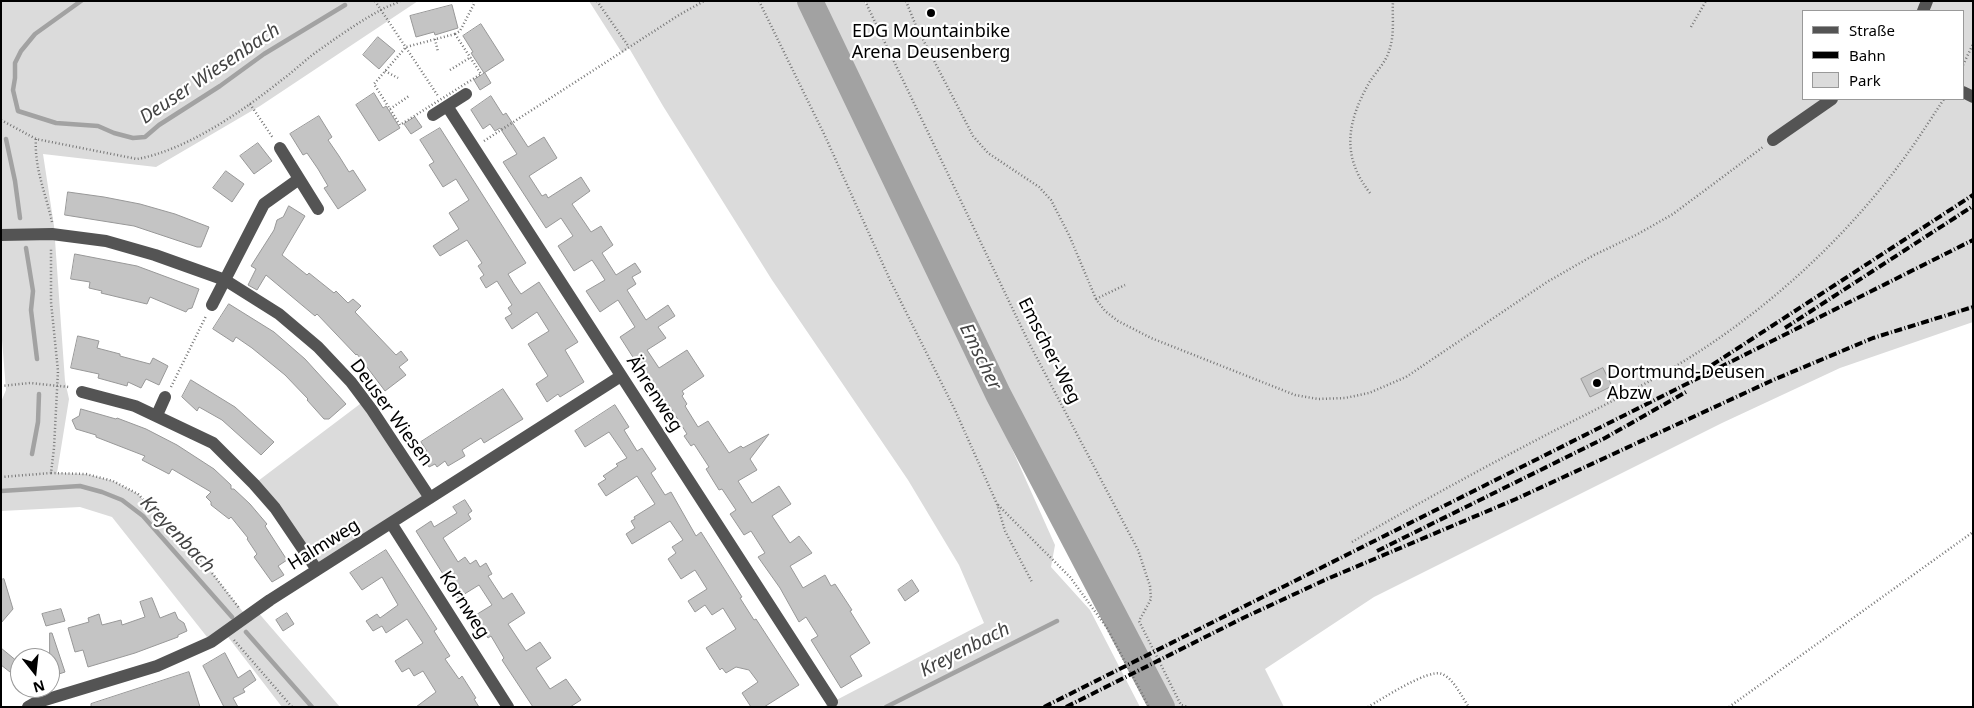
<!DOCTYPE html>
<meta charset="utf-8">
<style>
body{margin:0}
#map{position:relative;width:1974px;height:708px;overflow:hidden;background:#fff;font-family:"Noto Sans",sans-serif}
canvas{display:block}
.frame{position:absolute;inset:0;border:2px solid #000;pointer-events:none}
.legend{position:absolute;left:1802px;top:10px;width:162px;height:90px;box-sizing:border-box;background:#fff;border:1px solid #999;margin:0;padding:6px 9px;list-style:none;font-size:15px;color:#000}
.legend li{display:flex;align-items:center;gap:10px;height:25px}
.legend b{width:25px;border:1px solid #999}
.north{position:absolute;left:10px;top:648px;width:50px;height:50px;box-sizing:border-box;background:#fff;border:1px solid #999;border-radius:50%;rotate:164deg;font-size:14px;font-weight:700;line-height:20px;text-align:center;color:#000}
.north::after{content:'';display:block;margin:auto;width:18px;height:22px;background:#000;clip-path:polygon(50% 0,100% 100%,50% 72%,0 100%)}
</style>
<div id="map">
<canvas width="1974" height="708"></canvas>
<div class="frame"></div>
<ul class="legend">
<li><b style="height:6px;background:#545454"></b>Straße</li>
<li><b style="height:6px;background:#000"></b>Bahn</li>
<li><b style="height:14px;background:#dbdbdb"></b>Park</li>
</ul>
<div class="north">N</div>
</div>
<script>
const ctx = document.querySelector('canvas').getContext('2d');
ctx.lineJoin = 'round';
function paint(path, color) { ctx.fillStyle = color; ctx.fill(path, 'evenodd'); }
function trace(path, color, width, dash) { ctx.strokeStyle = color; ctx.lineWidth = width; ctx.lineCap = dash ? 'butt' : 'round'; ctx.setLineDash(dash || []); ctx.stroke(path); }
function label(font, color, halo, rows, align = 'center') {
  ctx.font = font + ' "Noto Sans",sans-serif'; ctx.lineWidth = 4.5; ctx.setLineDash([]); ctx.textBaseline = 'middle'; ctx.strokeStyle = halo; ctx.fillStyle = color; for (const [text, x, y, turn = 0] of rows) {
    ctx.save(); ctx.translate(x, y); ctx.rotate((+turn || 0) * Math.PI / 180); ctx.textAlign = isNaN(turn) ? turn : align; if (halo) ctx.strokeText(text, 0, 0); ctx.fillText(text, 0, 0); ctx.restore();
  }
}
const green = new Path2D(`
 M1,1h417l-158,105 -104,61 -113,-13 11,72 11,155 4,18 -12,74 29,1 27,7 25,13 71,75 38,48 9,-7 84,97h-58l-57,-74 -14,9 -99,-125 -32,-10 -79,4v-109l5,-12 -5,-63z
 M589,1h275l3,7 -2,-7h1108v321l-133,46 -118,55 -348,174 -109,72 19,38h-115l-64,-134 -254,-484 204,456 -4,22 39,43 50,97h-317l161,-84 -25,-58 -51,-85 -136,-200 -109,-174 -34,-58 -7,5zM1803,11h160v88h-160z
 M364,401l66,97 -113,72 -63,-86z`);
const stream = new Path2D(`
 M81,1l-46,33 -14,17 -6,12v15l-2,12 5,21 38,12 42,3 16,7 19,5 12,-1 14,-12 61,-39 44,-32 81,-49
 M6,139l9,42 5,37
 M26,248l7,43 -2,19 6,49
 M32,454l6,-32 1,-28
 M1,491l79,-5 22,6 20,8 21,16 89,101
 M246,632l66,75
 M886,707l171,-86`);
const river = new Path2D(`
 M810,1l188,393 164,313`);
const building = new Path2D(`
 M452,5l6,23 -23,7 -1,-3 -18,5 -6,-21z
 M481,24l23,36 -20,13 -13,-20 2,-1 -10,-16z
 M378,37l17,14 -16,18 -16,-14z
 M485,73l6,10 -11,7 -6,-10z
 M374,93l9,15 3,-2 14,22 -21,13 -23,-36z
 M491,96l12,19 3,-2 22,34 16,-10 13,21 -28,18 13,20 4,-2 2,4 33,-21 9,14 -18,13 19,28 10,-6 12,19 -11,8 14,22 19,-12 6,9 -9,5 4,7 -9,6 19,30 22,-15 7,11 -17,11 8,11 -19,12 12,18 28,-18 17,26 -22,15 2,3 -2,2 5,8 -2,2 13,21 10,-6 21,32 12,-7 2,2 26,-14 -19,25 7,11 -19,11 14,22 27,-17 12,18 -19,12 18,27 9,-7 13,17 -22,13 13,22 22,-13 6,11 4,-2 17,26 -2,1 20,32 -20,13 12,20 -6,3 -15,9 -30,-48 7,-4 -12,-19 -7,5 -19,-34 -22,-31 7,-4 -14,-22 -7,4 -14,-21 6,-4 -14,-21 -3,1 -13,-21 3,-2 -15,-23 -3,2 -7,-10 3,-2 -20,-32 -4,2 -43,-67 15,-10 -17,-27 -18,12 -14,-21 19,-11 -7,-11 -6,-9 -18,11 -16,-25 15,-10 -12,-18 -15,10 -43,-66 14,-8 -17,-26 -5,3 -5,-7 -7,5 -12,-19z
 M319,116l13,21 -4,3 11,16 10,16 4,-2 13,20 -28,19 -14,-21 4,-2 -10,-17 -11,-16 -4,2 -13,-21z
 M415,117l7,10 -11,7 -7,-10z
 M440,128l86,135 -18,11 6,10 7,10 18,-12 39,60 -13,8 19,32 -24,15 -2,-3 -11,8 -11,-18 12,-8 -20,-32 21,-13 -12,-19 -25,17 -7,-11 7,-4 -4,-6 4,-3 -15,-24 -11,7 -6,-10 4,-3 -6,-9 4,-3 -15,-23 -27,16 -7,-10 26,-17 -10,-16 20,-13 -13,-21 -13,8 -14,-22 5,-3 -14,-22z
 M258,143l14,18 -18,13 -14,-18z
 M226,171l18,13 -12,18 -19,-14z
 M68,192l36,5 36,7 35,10 34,13 -8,20h-4l-63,-21 -69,-11z
 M289,206l16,10 -23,39 25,20 2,-2 25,20 2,-2 12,12 5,-4 8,7 -6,6 41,43 5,-4 7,9 -9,7 7,8 -21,16 -28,-37 -1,1 -39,-41 -2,2 -49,-41 -9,15 -9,-5 8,-16 -5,-3 23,-36 3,-10 6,-3z
 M75,254l62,12 62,23 -7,19 -4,1 -2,3 -36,-15 -3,7 -46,-11 1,-2 -13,-3 1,-6 -19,-3z
 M229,304l45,28 31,27 41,45 -17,15h-5l-17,-19 1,-1 -23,-24 -33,-27 -16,-11 -3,5 -20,-13z
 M78,336l21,5 -2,7 23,6v2l30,8 3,-6 15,8 -9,19 -13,-6 -5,9 -13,-6 -1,4 -29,-8 1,-4 -28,-6z
 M1603,368l9,18 -22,11 -9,-18z
 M191,380l44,27 39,35 -13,13 -39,-35 -23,-13 -2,4 -15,-14z
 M503,389l20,30 -39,24 -3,-5 -19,12 3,6 -17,10 -3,-5 -8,6 -2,-3 -6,3 -8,-12 6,-4 -6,-9z
 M615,405l14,22 -5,3 13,21 5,-3 14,21 -5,4 14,22 6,-3 25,44 5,-4 41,65 -2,1 14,22 2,-1 43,66 -35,22h-13l-9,-14 16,-11 -9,-12 -13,-3 -10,6 -4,-5 -2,2 -14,-22 30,-19 -13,-21 -11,7 -7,-10 -10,7 -7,-11 19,-12 -12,-19 -14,9 -13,-20 8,-6 -4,-6 11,-7 -13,-19 -38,23 -6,-10 9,-6 -4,-7 4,-2 -1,-2 21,-13 -18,-28 -31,20 -8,-12 8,-5 -3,-3 15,-10 -2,-2 11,-6 -18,-26 -24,15 -10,-16z
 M81,409l35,10 1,-1 29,11 31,16 37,24 17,16v4h3l16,15 17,20 -2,2 22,34 -9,6 6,9 -12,7 -18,-25 3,-3 -10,-15 1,-1 -17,-21 -2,2 -18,-14v-3l-5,-5 5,-5 -39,-23 -3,5 -27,-14 3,-4 -49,-19v-2l-20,-6 -4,-9 7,-4z
 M465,500l7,11 -4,3 3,5 -28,19 15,24 7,-5 5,7 6,-4 4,7 6,-4 6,11 -4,2 15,23 9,-6 13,20 -17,11 18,27 14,-9 11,16 -15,10 14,21 16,-10 15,21 -11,7h-37l-31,-47 2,-2 -13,-22 -3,2 -14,-22 18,-11 -13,-20 -21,13 -42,-67 15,-10 3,6 23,-14 -4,-6z
 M386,550l51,79 -3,2 16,25 -5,3 14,20 3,-3 14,22 -2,1 5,8h-63l20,-15 -13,-21 -9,5 -5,-8 -7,4 -7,-11 28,-18 -16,-24 -21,14 -4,-7 -9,5 -7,-10 11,-7 3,4 18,-13 -16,-28 -20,13 -12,-17z
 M4,579l9,30 -12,14v-43z
 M912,580l7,11 -14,10 -7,-11z
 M152,598l8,20 15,-6 3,7 6,4 3,8 -9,4v2l-43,16 -47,14 -5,-17 -8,2 -7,-24 21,-6 -1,-4 11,-4 3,11 19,-5 1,5 23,-8 -5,-15z
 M61,609l4,12 -19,5 -4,-12z
 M287,613l7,11 -11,7 -7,-11z
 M50,633h2l13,39 -15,5z
 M1,648l17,14 -8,10 -9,-7z
 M225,653l13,25 12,-8 6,10 -13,9 2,3 -12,6 5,9h-14l-21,-41z
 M189,672l11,35h-109v-3z`);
const path = new Path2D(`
 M375,1l63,95
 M597,1l32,46
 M759,1l66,135 65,144 65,130 42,94 8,27 27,51
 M865,1l164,342 109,207 12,36 1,13 -12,22 42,84 7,2
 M906,1l10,25 57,110 15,17 51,34 12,13 18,35 27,64 9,12 13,10 33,17 144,57 23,4 27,-1 24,-5 37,-16 141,-95 47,-27 44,-21 35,-20 90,-67
 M1691,27l15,-26
 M455,34l26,40 -81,51 -26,-41 32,-37z
 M455,34l5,-3 14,-27 -1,-3
 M435,39l3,13
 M1963,65l10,-21
 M450,70l21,-13
 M385,71l13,7
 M250,104l23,34
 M390,109l19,-13
 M1,120l35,19 101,20c50,-9 106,-48 146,-80 11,-8 21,-18 32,-26 21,-15 42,-30 64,-42 6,-4 14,-6 21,-10
 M36,139c-2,29 10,55 16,83
 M484,141l195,-126 25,-14
 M1370,193c-29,-37 -23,-71 -1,-110 6,-10 17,-21 20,-32 6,-16 3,-34 4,-50
 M1096,299l29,-14
 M1,386l29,-3 39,4
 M171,387l35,-71
 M51,473l35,1 27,7 25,13 71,75 30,39
 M1,477l50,-4 3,-25 4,-77 -7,-69v-54
 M998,505l72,72 37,51 42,79
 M1352,542c63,-37 127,-72 192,-106 56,-29 113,-56 165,-91 73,-49 141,-113 193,-184 15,-20 28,-41 42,-62
 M234,640l58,67
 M1368,707c14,-8 61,-39 74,-33 12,5 19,22 27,33
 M1729,707l244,-175`);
const minor = new Path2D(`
 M1923,11l4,-10
 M1963,92l10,5
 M447,106l385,596
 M433,115l33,-21
 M1773,140l59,-41
 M280,148l38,61
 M1,235l51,-1 54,7 49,14 70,25 54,34 39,33 33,35 21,28 58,88
 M212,305l52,-101 35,-25
 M82,392l53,14 78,37 41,41 21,24 42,62
 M157,415l8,-18
 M391,523l117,184
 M28,707l7,-4 122,-37 54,-24 59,-42 351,-224`);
const rail = new Path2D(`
 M1785,328l188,-122
 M1712,365l261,-170
 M1377,551l228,-113 81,-46
 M1044,707l929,-467
 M1066,707l177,-89 84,-39 189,-80 257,-119 100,-42 100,-31`);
const markers = [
 [931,13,5,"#000"],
 [1597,383,5,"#000"]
];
const poiNames = [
 ["EDG Mountainbike",931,32],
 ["Arena Deusenberg",931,53],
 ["Dortmund-Deusen",1607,373,"left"],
 ["Abzw",1607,394,"left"]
];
const streetNames = [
 ["Emscher-Weg",1049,351,63],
 ["Ährenweg",654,394,57],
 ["Deuser Wiesen",391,413,54],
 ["Halmweg",324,545,-32],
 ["Kornweg",464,605,57]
];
const waterNames = [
 ["Deuser Wiesenbach",210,74,-34],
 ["Emscher",980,357,64],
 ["Kreyenbach",177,535,46],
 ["Kreyenbach",965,650,-27]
];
paint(green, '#dbdbdb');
trace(stream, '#a2a2a2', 4.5);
trace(river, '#a2a2a2', 26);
paint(building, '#c4c4c4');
trace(building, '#989898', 1);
trace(path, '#767676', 2.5, [1, 2.5]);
trace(minor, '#545454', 12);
trace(rail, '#000', 4, [8, 2.5, 1, 2.5]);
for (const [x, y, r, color] of markers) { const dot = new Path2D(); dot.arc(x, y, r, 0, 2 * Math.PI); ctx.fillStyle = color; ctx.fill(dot); trace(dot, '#fff', 2); }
label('18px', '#000', '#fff', poiNames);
label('18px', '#000', '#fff', streetNames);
label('italic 19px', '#434343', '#fff', waterNames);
</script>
